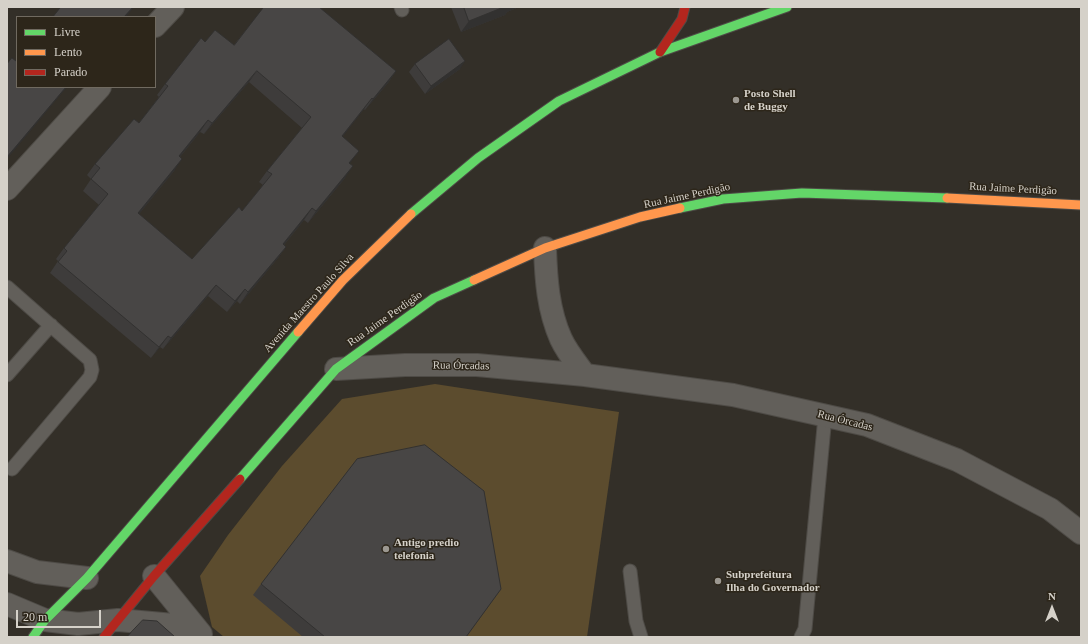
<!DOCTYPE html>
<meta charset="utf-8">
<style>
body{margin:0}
#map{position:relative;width:1088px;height:644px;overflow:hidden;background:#332f28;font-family:Georgia,serif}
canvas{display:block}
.frame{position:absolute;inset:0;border:8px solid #d5d1c9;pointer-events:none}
.legend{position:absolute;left:16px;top:16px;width:140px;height:72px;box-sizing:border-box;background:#2d261a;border:1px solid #706a60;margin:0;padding:5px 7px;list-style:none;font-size:12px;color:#d5d1c9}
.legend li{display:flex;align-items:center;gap:8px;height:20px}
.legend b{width:20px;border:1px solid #706a60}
.north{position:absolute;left:1032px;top:588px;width:40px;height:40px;-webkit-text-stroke:3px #2d261a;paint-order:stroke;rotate:0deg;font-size:11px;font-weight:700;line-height:16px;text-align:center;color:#d5d1c9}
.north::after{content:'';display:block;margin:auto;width:14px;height:18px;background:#d5d1c9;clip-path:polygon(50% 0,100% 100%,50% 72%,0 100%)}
.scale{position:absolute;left:16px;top:610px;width:85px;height:18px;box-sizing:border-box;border:2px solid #d5d1c9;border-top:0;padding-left:5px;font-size:12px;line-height:14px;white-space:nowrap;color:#d5d1c9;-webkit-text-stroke:3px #2d261a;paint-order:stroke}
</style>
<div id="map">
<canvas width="1088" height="644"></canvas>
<div class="frame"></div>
<ul class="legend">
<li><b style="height:5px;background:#63d668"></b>Livre</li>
<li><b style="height:5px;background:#ff974d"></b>Lento</li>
<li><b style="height:5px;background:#b3261e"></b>Parado</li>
</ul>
<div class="north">N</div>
<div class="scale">20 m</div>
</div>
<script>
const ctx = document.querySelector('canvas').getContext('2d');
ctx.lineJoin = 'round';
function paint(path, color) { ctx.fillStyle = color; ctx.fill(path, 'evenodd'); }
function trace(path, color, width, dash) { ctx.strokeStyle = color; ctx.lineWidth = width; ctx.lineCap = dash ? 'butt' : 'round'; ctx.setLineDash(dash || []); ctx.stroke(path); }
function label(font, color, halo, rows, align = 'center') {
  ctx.font = font + ' Georgia,serif'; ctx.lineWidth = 3; ctx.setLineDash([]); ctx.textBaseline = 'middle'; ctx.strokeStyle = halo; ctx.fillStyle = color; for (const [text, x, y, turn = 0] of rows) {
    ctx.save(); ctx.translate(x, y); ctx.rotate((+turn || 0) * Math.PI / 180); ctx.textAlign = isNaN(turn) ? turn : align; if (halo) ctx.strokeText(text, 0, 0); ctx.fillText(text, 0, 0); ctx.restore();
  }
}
const green = new Path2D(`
 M435,384l184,28 -32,225h-363l-12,-10 -12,-51 28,-41 54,-69 60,-67z`);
const lane = new Path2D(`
 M401,7l1,3
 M7,287l83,73 2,10 -2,7 -78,92
 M7,375l44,-50
 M630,571l6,50 5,16
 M801,637l4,-8 20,-213`);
const street = new Path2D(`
 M155,26l18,-19
 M7,189l93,-102
 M545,248c1,31 3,62 16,91 6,13 16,25 24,36
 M336,369l69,-4h72l108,10 148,20 134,30 90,35 93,49 31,24
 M7,561l30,11 50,6
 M154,576l47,58
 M7,604l38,16 33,4 40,-4 56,5 23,5`);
const fast = new Path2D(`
 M680,208l43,-9 79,-6 145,5
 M411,214l67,-56 81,-57 101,-49 127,-45
 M240,479l96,-110 98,-71 40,-18
 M33,637l12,-17 42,-42 211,-246`);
const slow = new Path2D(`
 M947,198l134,7
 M474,280l71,-32 95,-31 40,-9
 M298,332l45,-52 68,-66`);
const jam = new Path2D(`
 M660,52l22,-33 3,-12
 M104,637l50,-61 86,-97`);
const wall = new Path2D(`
 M451,7h68l-12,5 -2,3 -44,17z
 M205,42l29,3 162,26 -8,12 -23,27 -1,-1 -22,28 8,27 -5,14 -37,45 -4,-3 -20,25 2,2 -8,11 -38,46 -3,-3 -10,11 -19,-16 -45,53 -3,-2 -9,11 -101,-85 8,-12 -2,-2 8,-11 35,-43 -16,-14 8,-12 -4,-4 8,-11 44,-41 20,-26 -2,-2 8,-11zM249,82l53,46 -35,43 -8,11 4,3 -21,26 -50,48 -53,-45 35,-43 6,-14 20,-25 4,2z
 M415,64l45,5 -35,25 -16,-22z
 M261,584l240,5 -35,48h-163l-50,-42z`);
const shadedWall = new Path2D(`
 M133,7h1l-8,10h-2z
 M504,7h15l-12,5 -2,3 -44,17 8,-11z
 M465,61l-5,8 -35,25 6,-8z
 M257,71l-8,11 -45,52 8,-11z
 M396,71l-8,12 -23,27 8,-11z
 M66,87h1l-60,72v-2z
 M372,98l-8,11 -30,39 8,-12z
 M208,120l-8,12 -29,36 8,-12z
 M359,151l-8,11 -10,13 8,-12z
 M182,159l-8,12 -44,54 8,-12z
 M353,166l-8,12 -37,45 8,-12z
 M312,208l-8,12 -29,36 8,-12z
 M286,247l-8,11 -38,46 8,-12z
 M216,285l-8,11 -45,53 8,-11z
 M245,289l-8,12 -10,11 8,-11z
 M168,336l-8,11 -9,11 8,-11z`);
const building = new Path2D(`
 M61,7h72l-9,10h-71z
 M264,7h55l77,64 -23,28 -1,-1 -30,38 17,15 -10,12 4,3 -37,45 -4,-3 -29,36 3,3 -38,45 -3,-3 -10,12 -19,-16 -45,53 -3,-2 -9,11 -101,-85 9,-11 -3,-3 44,-54 -17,-15 9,-11 -5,-4 39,-45 5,4 29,-37 -3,-2 36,-46 4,4 10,-12 19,15zM257,71l54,46 -44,54 5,3 -30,37 -3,-4 -47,52 -54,-46 44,-54 -3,-3 29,-36 4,3z
 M464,7h40l-35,14z
 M449,39l16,22 -34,25 -16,-22z
 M12,58l4,3 1,-2v28h49l-59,70v-93z
 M425,445l59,46 17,98 -35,48h-141l-64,-53 96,-125z
 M143,620l14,1 18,16h-48z`);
const markers = [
 [736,100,4,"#9c9891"],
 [386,549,4,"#9c9891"],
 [718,581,4,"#9c9891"]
];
const poiNames = [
 ["Posto Shell",744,94],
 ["de Buggy",744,107],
 ["Antigo predio",394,543],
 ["telefonia",394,556],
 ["Subprefeitura",726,575],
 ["Ilha do Governador",726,588]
];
const streetNames = [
 ["Rua Jaime Perdigão",1013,189,3],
 ["Rua Jaime Perdigão",687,196,-12],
 ["Avenida Maestro Paulo Silva",309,303,-48],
 ["Rua Jaime Perdigão",385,319,-35],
 ["Rua Órcadas",461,366,1],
 ["Rua Órcadas",845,421,14]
];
paint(green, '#5c4c2e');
trace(lane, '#4e4b46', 15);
trace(street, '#4e4b46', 24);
trace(fast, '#4e4b46', 11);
trace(slow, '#4e4b46', 11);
trace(jam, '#4e4b46', 11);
trace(lane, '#625f5a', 13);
trace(street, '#625f5a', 22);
trace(fast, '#63d668', 9);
trace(slow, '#ff974d', 9);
trace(jam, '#b3261e', 9);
paint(wall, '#3e3c3b');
paint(shadedWall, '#323130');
paint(building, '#484645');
trace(building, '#323130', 1);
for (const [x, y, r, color] of markers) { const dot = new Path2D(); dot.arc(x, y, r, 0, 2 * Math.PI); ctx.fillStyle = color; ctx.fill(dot); trace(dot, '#2d261a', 1.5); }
label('bold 11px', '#d5d1c9', '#2d261a', poiNames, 'left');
label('11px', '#d5d1c9', '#2d261a', streetNames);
</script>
